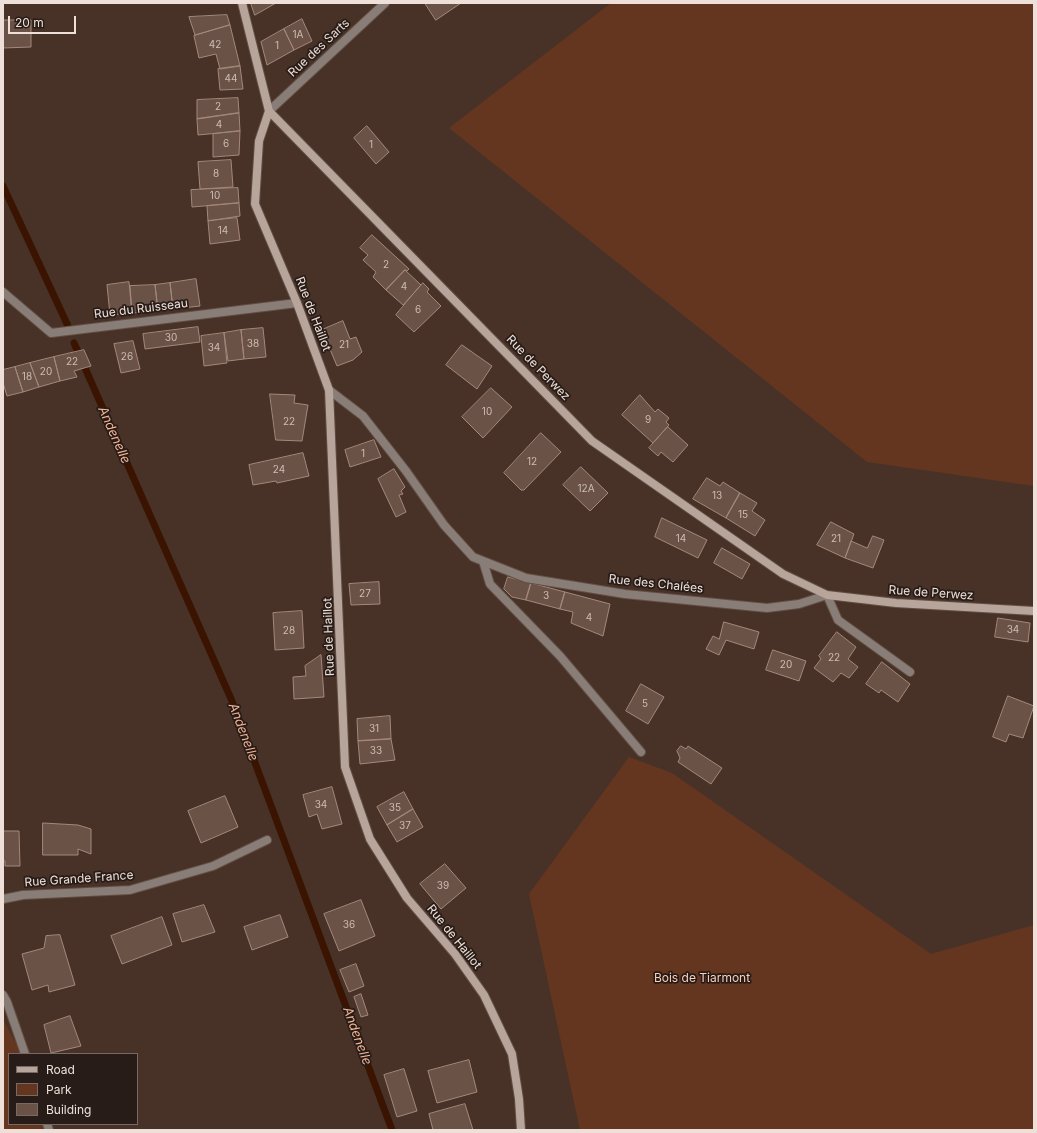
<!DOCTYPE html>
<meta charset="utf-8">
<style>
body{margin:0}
#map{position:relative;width:1037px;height:1133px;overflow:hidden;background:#483227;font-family:Inter,sans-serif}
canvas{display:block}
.frame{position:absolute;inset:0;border:4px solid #eedfd8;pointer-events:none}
.legend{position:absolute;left:8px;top:1053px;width:130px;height:72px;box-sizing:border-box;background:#271c17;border:1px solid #776a64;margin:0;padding:5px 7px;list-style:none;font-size:12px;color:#eedfd8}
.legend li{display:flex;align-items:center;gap:8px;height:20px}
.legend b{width:20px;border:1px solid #776a64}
.scale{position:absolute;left:8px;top:16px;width:68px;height:18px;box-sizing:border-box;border:2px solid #eedfd8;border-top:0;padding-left:5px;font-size:12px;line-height:14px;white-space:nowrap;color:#eedfd8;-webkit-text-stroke:3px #271c17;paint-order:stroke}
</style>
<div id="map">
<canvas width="1037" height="1133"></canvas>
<div class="frame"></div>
<ul class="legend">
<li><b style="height:5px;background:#b7a49b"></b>Road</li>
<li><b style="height:11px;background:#64361f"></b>Park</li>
<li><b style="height:11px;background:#6b5247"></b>Building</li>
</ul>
<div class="scale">20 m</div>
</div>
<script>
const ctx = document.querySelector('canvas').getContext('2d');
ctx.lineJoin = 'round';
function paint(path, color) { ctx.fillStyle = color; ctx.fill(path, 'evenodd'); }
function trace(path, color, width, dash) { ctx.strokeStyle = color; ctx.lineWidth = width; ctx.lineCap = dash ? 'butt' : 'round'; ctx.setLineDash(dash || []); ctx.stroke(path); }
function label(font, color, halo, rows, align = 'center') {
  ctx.font = font + ' Inter,sans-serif'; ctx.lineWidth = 3.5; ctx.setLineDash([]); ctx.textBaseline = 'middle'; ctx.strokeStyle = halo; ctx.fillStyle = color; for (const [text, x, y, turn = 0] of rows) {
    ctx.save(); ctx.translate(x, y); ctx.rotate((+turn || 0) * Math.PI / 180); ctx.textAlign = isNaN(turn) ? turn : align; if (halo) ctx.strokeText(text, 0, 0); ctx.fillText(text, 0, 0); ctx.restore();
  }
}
const green = new Path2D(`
 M611,3h423v483l-167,-24 -418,-334z
 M629,757l43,16 259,181 103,-29v205h-454l-51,-236z
 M3,1020l19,34h-13v70h36l2,6h-44z`);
const stream = new Path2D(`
 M3,186l65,140
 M74,343l158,358 160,429`);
const building = new Path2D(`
 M251,3h25l-21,12z
 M425,3h36l-25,17z
 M227,15l3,10 -35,10 -6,-18z
 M302,19l10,22 -18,9 -10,-21z
 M3,20h28v27l-28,1z
 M230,25l10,41 -20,3 -4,-15 -17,4 -5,-22z
 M284,29l10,21 -27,15 -6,-23z
 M240,66l3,23 -23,1 -2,-21z
 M238,98l1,15 -42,6v-19z
 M239,113l1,18 -42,4 -1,-16z
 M367,126l22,26 -13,12 -22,-26z
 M240,131l-1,24 -26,2v-23z
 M231,160l2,27 -33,2 -2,-27z
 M238,188l1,15 -47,4 -1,-17z
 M239,203l1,13 -32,5 -1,-15z
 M237,218l3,22 -30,4 -2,-23z
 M372,235l37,34 -2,2 -2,-1 -19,20 -13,-13 3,-5 -13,-12 5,-5 -8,-7z
 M405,270l16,15 -18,20 -17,-15z
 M196,279l4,27 -27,3 -3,-26z
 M129,282l3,31 -22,2 -3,-30z
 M170,283l3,26 -15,2 -3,-26z
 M423,283l6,6 -2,3 14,14 -27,26 -18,-17z
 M155,285l3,26 -26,2 -2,-27z
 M343,321l7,18 6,-2 6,15 -9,8 -16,6 -15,-36z
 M198,327l2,15 -55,7 -2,-15z
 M263,328l3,29 -22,2 -3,-29z
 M241,330l3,29 -16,2 -4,-28z
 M224,333l3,30 -23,3 -3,-30z
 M133,341l7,28 -19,4 -7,-29z
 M462,345l30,21 -15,23 -31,-24z
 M84,350l7,16 -17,5 3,6 -17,4 -6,-24z
 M54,357l6,24 -21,6 -9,-24z
 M30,363l9,24 -16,5 -8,-25z
 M15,367l8,25 -16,4 -4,-13v-13z
 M491,388l21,19 -29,31 -21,-21z
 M270,394l25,1 -1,8 14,2 -6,36 -26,-1z
 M640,395l15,17 3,-3 11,9 -3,4 3,3 -16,18 -31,-28z
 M668,427l20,18 -15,17 -12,-10 -3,4 -9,-8z
 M541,433l20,19 -37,38h-3l-17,-17z
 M374,440l7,17 -31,10 -5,-17z
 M303,453l6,23 -32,7 -1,-2 -23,4 -4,-20z
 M581,467l27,26 -18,18 -27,-26z
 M394,469l11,18 -4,4 2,3 -4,1 7,17 -10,5 -18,-38z
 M707,478l13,8 3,-4 17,11 -14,25 -33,-19z
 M740,493l17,10 -5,8 13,9 -10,16 -29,-18z
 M662,518l45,22 -9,18 -43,-21z
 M831,522l23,12 -9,24 -28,-13z
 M873,536l11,4 -11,28 -28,-10 6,-17 16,7z
 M722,548l28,16 -8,15 -28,-16z
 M508,577l23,6 -5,17 -14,-3 -8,-8z
 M379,582l1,22 -29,1 -2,-21z
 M531,583l34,9 -5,17 -34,-9z
 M565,592l45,12 -7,32 -32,-13 2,-11 -13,-3z
 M302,611l2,37 -29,2 -2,-37z
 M998,618l32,5 -2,19 -33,-5z
 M724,622l35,10 -5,17 -28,-9 -7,15 -13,-6 7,-13 6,3z
 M837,632l19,15 -8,12 10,8 -9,11 -8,-5 -8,9 -19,-14 7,-9 -2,-3z
 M773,650l33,11 -7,20 -33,-11z
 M321,655l3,42 -30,2 -1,-22 13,-1 -1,-10z
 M882,662l28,22 -12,18 -17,-12 -2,3 -13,-9z
 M641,684l23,13 -16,27 -22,-13z
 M1008,696l26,10 -11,32 -14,-4 -3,8 -13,-5z
 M390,716l1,23 -33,2 -1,-22z
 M391,739l4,21 -35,4 -2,-23z
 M681,746l5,3 2,-3 34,22 -11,16 -33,-22 2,-4 -3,-7z
 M332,787l10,37 -20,5 -5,-15 -8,3 -6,-22z
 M404,792l9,17 -26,16 -10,-18z
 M225,796l13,31 -37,16 -13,-32z
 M413,809l10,18 -26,15 -10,-17z
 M43,823l35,2 13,4v25l-13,-5v6h-35z
 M3,831h16l1,35h-15v-5h-2z
 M445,864l21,24 -25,21 -21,-25z
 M361,900l14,36 -36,15 -15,-37z
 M204,905l11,27 -33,10 -9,-28z
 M280,915l8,22 -36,13 -8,-23z
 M162,917l10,28 -50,19 -11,-28z
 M60,935l15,50 -26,7 -1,-7 -16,5 -10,-36 22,-6 2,-12z
 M356,964l8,22 -15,6 -9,-22z
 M361,994l7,21 -7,2 -7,-20z
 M70,1016l11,30 -30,7 -7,-28z
 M469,1060l8,32 -40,11 -9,-32z
 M404,1069l13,42 -20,6 -13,-42z
 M465,1104l8,26h-40l-4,-16z`);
const street = new Path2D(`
 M269,111l116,-108
 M3,292l48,41 246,-30
 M329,390l34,26 43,55 38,54 29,32 53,21 99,16 142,14 32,-4 28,-9 11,25 72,52
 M483,561l7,23 70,72 81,96
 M3,899l20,-4 107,-5 83,-24 54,-26
 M3,995l4,7 18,52
 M47,1124l2,6`);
const secondary = new Path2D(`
 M242,3l27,108
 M269,111l-10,30 -4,63 42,99 32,87 16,377 25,72 37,59 48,56 29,41 28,59 7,45 2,31
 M269,111l323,330 191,133 44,21 69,8 138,8`);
const numberNames = [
 ["1A",298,35],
 ["42",215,45],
 ["1",277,46],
 ["44",231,79],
 ["2",218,107],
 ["4",219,125],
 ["6",226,144],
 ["1",371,145],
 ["8",216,174],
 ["10",215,196],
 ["14",223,231],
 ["2",386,265],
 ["4",404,287],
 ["6",418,310],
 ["30",171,338],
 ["38",253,344],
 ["21",344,345],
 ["34",214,348],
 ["26",127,357],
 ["22",72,362],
 ["20",46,372],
 ["18",27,377],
 ["10",487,412],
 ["9",648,420],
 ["22",289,422],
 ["1",363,454],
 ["12",532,462],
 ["24",279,470],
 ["12A",586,489],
 ["13",717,496],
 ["15",743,515],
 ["14",681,539],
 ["21",836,539],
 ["27",365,594],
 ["3",546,596],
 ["4",589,618],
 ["34",1013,630],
 ["28",289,631],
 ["22",834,658],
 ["20",786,665],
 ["5",645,704],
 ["31",374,729],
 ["33",376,751],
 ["34",321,805],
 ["35",395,808],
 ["37",405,826],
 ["39",443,886],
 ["36",349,925]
];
const streetNames = [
 ["Rue des Sarts",319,48,-43],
 ["Rue du Ruisseau",141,309,-7],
 ["Rue de Haillot",313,314,69],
 ["Rue de Perwez",538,368,46],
 ["Rue des Chalées",656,584,6],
 ["Rue de Perwez",931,593,4],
 ["Rue de Haillot",329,637,-92],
 ["Rue Grande France",79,879,-4],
 ["Rue de Haillot",454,937,51]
];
const parkNames = [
 ["Bois de Tiarmont",702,978]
];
const waterNames = [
 ["Andenelle",114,435,66],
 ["Andenelle",243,732,69],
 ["Andenelle",357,1036,70]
];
paint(green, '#64361f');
trace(stream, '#3a1401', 7);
paint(building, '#6b5247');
trace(building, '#a3887c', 1);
trace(street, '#634e43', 10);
trace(secondary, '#634e43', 10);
trace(street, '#897d78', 8);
trace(secondary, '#b7a49b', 8);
label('10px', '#cdbcb4', null, numberNames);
label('12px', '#eedfd8', '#271c17', streetNames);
label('12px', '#fbcfba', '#271c17', parkNames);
label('italic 13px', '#f4b495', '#271c17', waterNames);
</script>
